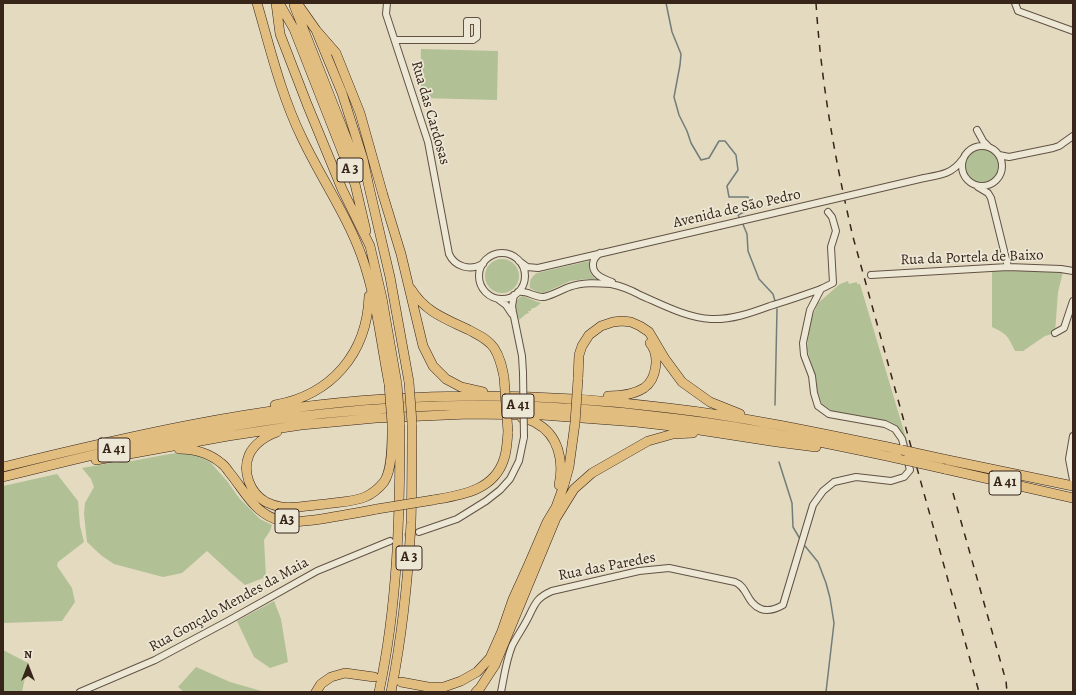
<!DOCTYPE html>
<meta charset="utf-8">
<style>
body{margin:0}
#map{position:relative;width:1076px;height:695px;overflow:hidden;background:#e3dac0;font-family:Alegreya,serif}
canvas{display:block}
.frame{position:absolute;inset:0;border:4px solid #37251a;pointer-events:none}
.north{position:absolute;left:8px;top:647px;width:40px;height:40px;-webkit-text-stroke:3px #ede7d6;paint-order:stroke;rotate:0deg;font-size:11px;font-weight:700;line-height:16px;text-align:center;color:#37251a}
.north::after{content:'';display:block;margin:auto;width:14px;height:18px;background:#37251a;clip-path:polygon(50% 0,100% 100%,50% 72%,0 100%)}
</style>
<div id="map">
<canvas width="1076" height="695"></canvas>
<div class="frame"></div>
<div class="north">N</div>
</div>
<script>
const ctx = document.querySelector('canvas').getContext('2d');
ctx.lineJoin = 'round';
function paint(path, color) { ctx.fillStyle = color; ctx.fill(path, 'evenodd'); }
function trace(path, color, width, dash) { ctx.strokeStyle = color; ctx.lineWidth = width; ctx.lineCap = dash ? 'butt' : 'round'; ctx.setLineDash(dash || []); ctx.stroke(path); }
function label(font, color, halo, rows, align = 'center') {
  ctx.font = font + ' Alegreya,serif'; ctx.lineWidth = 3.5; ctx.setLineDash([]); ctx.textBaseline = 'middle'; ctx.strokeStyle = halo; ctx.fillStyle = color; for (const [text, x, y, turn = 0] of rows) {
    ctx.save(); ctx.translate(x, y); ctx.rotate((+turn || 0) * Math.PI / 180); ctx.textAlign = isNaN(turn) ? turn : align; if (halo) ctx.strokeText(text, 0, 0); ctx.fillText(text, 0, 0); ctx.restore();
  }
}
const green = new Path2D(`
 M421,49l77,2 -1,49 -77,-2z
 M964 166a18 18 0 1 1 36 0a18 18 0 1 1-36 0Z
 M485 276a17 17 0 1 1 34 0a17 17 0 1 1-34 0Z
 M589,261c0,9 0,14 8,18h-11l-16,2 -26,12h-5l-9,-5c-1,-7 1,-11 7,-15z
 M1006,269l57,3 -5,20 -3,41 -10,3 -22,15h-8c-7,-15 -8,-17 -23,-24v-57z
 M848,281l1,3 8,-2v2h3l48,161 -3,-1c-4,-13 -4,-16 -17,-23l-56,-10 -10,-7 -5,-14 -1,-12 -9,-29 3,-27 8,-19 22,-19z
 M523,296l12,5 6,2 -5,4 -5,2v2h-3l1,2 -3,1 -7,6c-2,-9 -7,-20 4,-24z
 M183,452l15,4 12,6 17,19 12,17 21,21 12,6 -2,6 -6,9 2,37 -21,8 -13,-11 -25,-23 -25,22 -19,4 -49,-13 -12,-8 -15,-14 -3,-28 1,-11 9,-16 -3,-8 -9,-11 29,-5 21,-2 32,-6z
 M57,474l21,27 2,25 4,16 -26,20 -1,4 15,22 3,14 -13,19 -59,2v-137z
 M274,601l7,18 7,43 -18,6 -16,-11 -17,-36z
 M3,650l25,13 -6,29h-19z
 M196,667l34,15 35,10h-81l-6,-5z`);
const stream = new Path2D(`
 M666,3l6,29 9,22 -1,11 -6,32 5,18 8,16 4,12 10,17 8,-2 10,-17h6l11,14 2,15 -11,16 2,11h19l4,11 -14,7 2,4
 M742,222l5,12 1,17 11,28 14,15 2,7
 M775,405l2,-96
 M779,462l13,41 1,24 7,12
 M805,546l13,16 8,21 4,15 4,25 -8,69`);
const minorTunnel = new Path2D(`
 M396,539l23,-7`);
const minor = new Path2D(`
 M387,3l-1,11 42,128 21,112c6,13 21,17 34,10
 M1015,3l3,8 55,20
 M395,40h78l4,-3v-16h-10v19
 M977,130l6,11 5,5
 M962 166a20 20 0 1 1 40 0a20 20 0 1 1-40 0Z
 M999,155l10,2 44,-9 6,-2 14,-10
 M924,178c16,-3 28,-4 38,-18
 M978,187l10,6 3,5 17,69
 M600,253c-4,3 -7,6 -7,11 -1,11 11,15 19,18
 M479 276a23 23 0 1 1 46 0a23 23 0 1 1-46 0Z
 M519,261l8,6 11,1 181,-42
 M871,275l137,-8 53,2 12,2
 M518,292c9,-2 17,6 26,5 9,-2 17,-7 25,-10 14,-5 28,-4 42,-3 10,2 20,6 29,11 21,9 47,23 71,24 20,1 40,-6 59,-13 17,-5 34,-11 51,-17l12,-6 -2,-36 5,-16 -4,-14 -4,-5
 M514,295l-2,11 1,6 9,44 1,17
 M498,299l8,6 6,9
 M1055,333l9,-5 9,-27
 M1073,436l-4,23 4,21
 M419,532l38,-13 29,-18 14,-11 10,-11 9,-18 5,-24
 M80,692l75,-32 73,-39 89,-50 73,-30
 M501,692c3,-15 5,-31 11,-46 5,-10 11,-18 16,-28 7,-14 8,-20 24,-27l87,-20 30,-3 66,14c13,5 11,21 26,27 8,3 15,0 22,-4l30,-100 10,-14 11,-9 22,-5 35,4 13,-4 6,-7 -8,-31 -7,-10 -10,-5 -56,-10 -11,-8 -4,-13 -2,-17 -8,-21 -1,-12 7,-33 11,-21`);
const highway = new Path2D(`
 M257,3c13,45 24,92 45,135 19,40 45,77 60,119 14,39 19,86 27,127
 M276,3l4,31 27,70 35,85 28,57 12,52 15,86
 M279,3l15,26 61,155 11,47
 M297,3l19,27 26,63 21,66 6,28 21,90 19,105
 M294,5l61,155 8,15
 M316,30l20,23 24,60 23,82 18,59 22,92 10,20 13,13 15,8 22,5
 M411,289c14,23 35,30 58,41 9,5 19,9 25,18 6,9 8,19 10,29
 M578,379l1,-24 3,-9 7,-11 12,-9 12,-4 9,-1 9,1 9,4 9,6 16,27 17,23 28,20 30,12
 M608,396c13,0 25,-1 36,-8 13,-9 16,-33 6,-45
 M275,405c56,-10 92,-51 94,-109
 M522,418c5,1 10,2 14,5 23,12 28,39 23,62
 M277,432c-11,4 -23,12 -28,23 -7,17 1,38 17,47 4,2 10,4 15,5 13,2 31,-2 45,-3 12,-2 27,-2 39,-7 7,-3 14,-9 19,-15 9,-13 8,-44 8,-59
 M179,449c15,0 30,4 42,14 3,2 6,6 8,9 16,19 25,42 52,49 10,2 23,0 33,-1 21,-3 42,-7 63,-11
 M943,459l130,27
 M96,460l132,-24 73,-11 75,-7 93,-4 73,1 94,7 44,5 97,15 39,5
 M3,467c126,-31 252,-60 382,-68 95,-6 189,-3 283,9 79,9 157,26 234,42
 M945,469l128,29
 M3,477c111,-28 223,-55 338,-65 112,-11 226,-8 338,7 76,9 151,25 226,41
 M433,500c28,-5 61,-9 71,-41 3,-8 3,-18 4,-27
 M556,518l18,-29 18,-16 56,-32 25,-7 20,-1
 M401,682l27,5h16l17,-6 16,-9 13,-14 12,-27 11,-32 15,-33 19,-44 9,-15 8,-22 5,-18 6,-44
 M316,692l5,-8 10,-7 14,-4 29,4
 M379,692c19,-89 21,-179 21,-269
 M391,692c11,-56 17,-112 20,-169 1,-33 1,-67 1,-100
 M476,692l4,-4 15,-23 63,-152`);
const rail = new Path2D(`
 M816,3c5,79 19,157 37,234l126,455
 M953,493l53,188 1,11`);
const minorBridge = new Path2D(`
 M719,226l205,-48
 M523,373l1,64`);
const highwayBridge = new Path2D(`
 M504,377l4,55
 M409,382l3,41
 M389,384l3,39
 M397,384l3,39
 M575,423l3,-44
 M902,450l41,9
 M905,460l40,9
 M377,509l56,-9`);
const shields = [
 [350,170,26],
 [518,406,32],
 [114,450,32],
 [1005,483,32],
 [287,521,24],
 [409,558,26]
];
const shieldNames = [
 ["A 3",350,170],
 ["A 41",518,406],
 ["A 41",114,450],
 ["A 41",1005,483],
 ["A3",287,521],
 ["A 3",409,558]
];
const streetNames = [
 ["Rua das Cardosas",430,113,74],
 ["Avenida de São Pedro",737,209,-13],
 ["Rua da Portela de Baixo",972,258,-2],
 ["Rua das Paredes",607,567,-11],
 ["Rua Gonçalo Mendes da Maia",229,605,-29]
];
paint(green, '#b1c095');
trace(stream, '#727d7b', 1.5);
trace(minorTunnel, '#c1b69f', 6, [6, 3]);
trace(minor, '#625244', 8);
trace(highway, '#37251a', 10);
trace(minor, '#ede7d6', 6);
trace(highway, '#e2bd80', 9);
trace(rail, '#37251a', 1.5, [7, 7]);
trace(minorBridge, '#625244', 8, []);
trace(highwayBridge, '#37251a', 10, []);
trace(minorBridge, '#ede7d6', 6);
trace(highwayBridge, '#e2bd80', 9);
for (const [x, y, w] of shields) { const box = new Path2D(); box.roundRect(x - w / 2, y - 12, w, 24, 3); ctx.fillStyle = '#ede7d6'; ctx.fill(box); trace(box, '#37251a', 1); }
label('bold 14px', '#37251a', null, shieldNames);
label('15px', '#37251a', '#ede7d6', streetNames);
</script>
